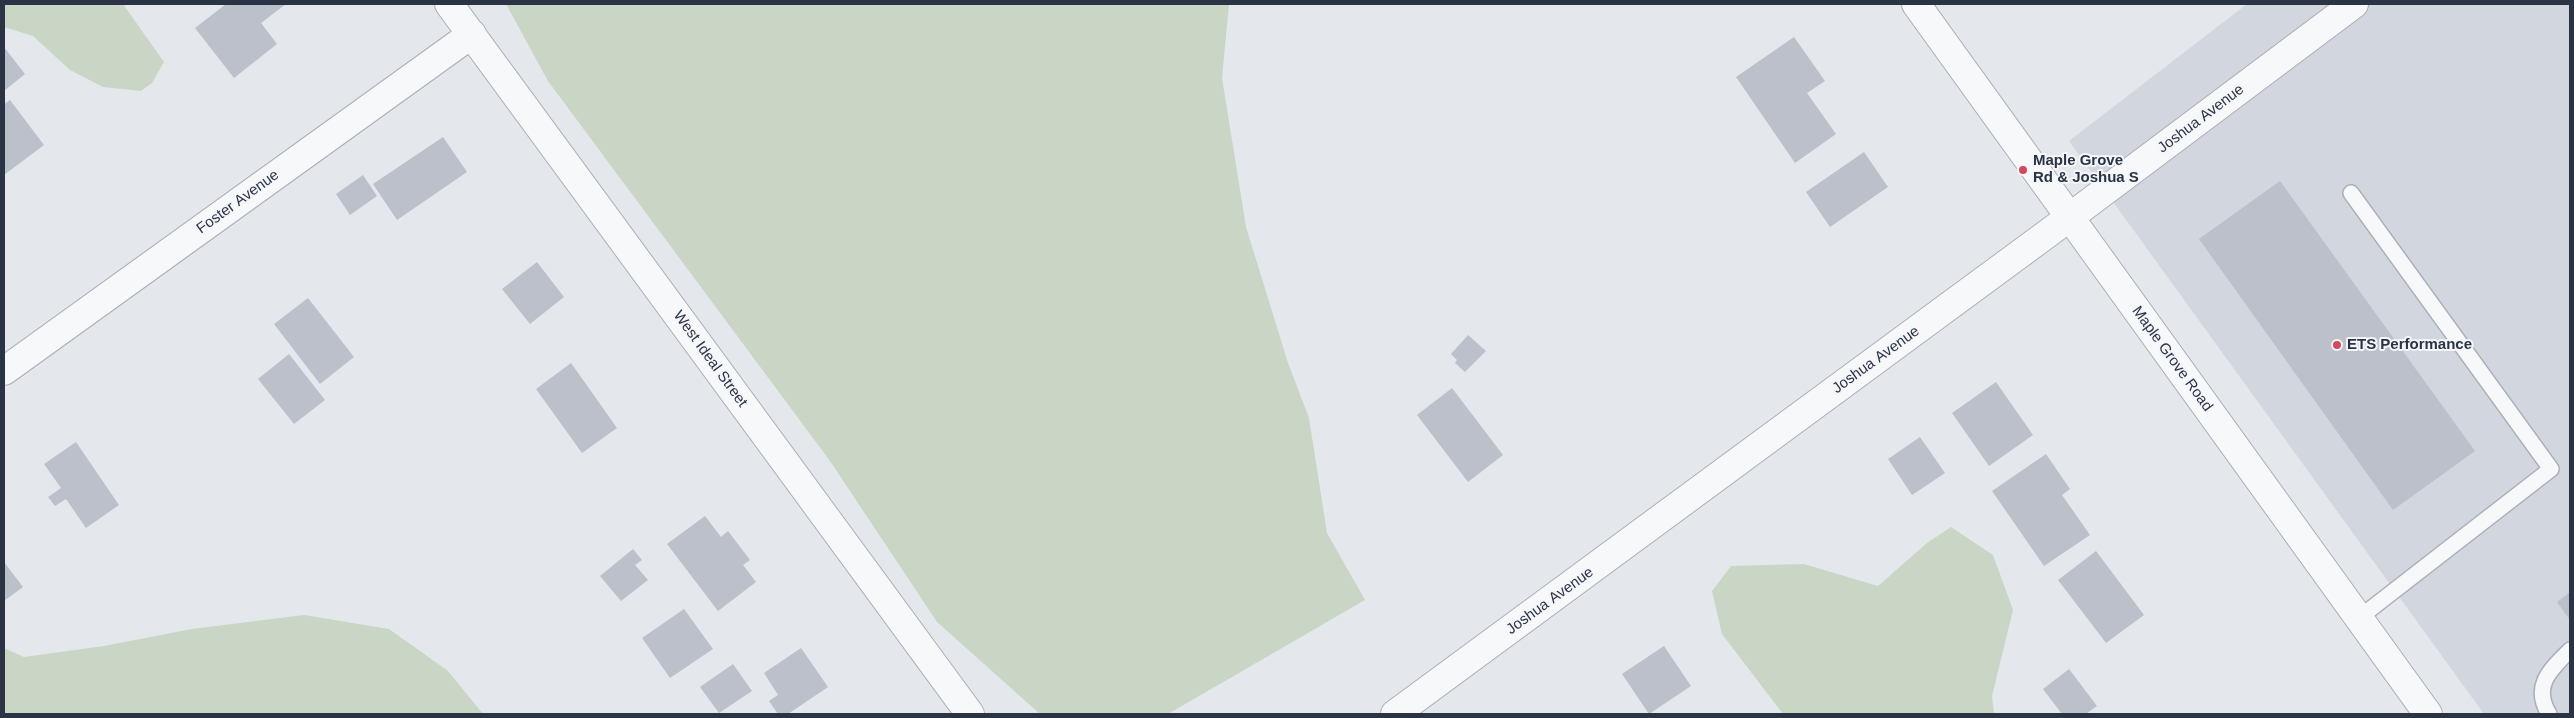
<!DOCTYPE html>
<style>
body{margin:0}
#map{position:relative;width:2574px;height:718px;overflow:hidden;background:#e4e7ec;font-family:Arial,sans-serif}
canvas{display:block}
.frame{position:absolute;inset:0;border:5px solid #2b3445;pointer-events:none}
</style>
<div id="map">
<canvas width="2574" height="718"></canvas>
<div class="frame"></div>
</div>
<script>
const ctx = document.querySelector('canvas').getContext('2d');
ctx.lineJoin = 'round';
function paint(path, color) { ctx.fillStyle = color; ctx.fill(path, 'evenodd'); }
function trace(path, color, width, dash) { ctx.strokeStyle = color; ctx.lineWidth = width; ctx.lineCap = dash ? 'butt' : 'round'; ctx.setLineDash(dash || []); ctx.stroke(path); }
function label(font, color, halo, rows, align = 'center') {
  ctx.font = font + ' Arial,sans-serif'; ctx.lineWidth = 4; ctx.setLineDash([]); ctx.textBaseline = 'middle'; ctx.strokeStyle = halo; ctx.fillStyle = color; for (const [text, x, y, turn = 0] of rows) {
    ctx.save(); ctx.translate(x, y); ctx.rotate((+turn || 0) * Math.PI / 180); ctx.textAlign = isNaN(turn) ? turn : align; if (halo) ctx.strokeText(text, 0, 0); ctx.fillText(text, 0, 0); ctx.restore();
  }
}
const built = new Path2D(`
 M2247,4h323v710h-86l-415,-573z`);
const green = new Path2D(`
 M4,4h119l41,58 -12,21 -11,8 -38,-4 -33,-17 -37,-34 -29,-9z
 M506,4h723l-7,74 24,149 42,136 21,55 18,115 38,67 -197,114h-128l-103,-92 -107,-161 -282,-380z
 M1951,527l42,28 20,55 -21,86 2,18h-211l-61,-80 -10,-43 19,-25 73,-2 74,22 49,-43z
 M304,615l85,14 59,42 35,43h-479v-66l20,9 80,-11 88,-17z`);
const building = new Path2D(`
 M226,4h60l-25,19 16,21 -43,34 -39,-50z
 M1794,37l31,44 -18,12 29,41 -41,29 -59,-86z
 M4,47l21,27 -21,17z
 M10,100l34,45 -40,30v-71z
 M443,137l24,35 -70,48 -24,-36z
 M1864,152l24,35 -58,40 -24,-35z
 M363,175l14,21 -27,19 -14,-21z
 M2280,181l195,270 -82,59 -194,-271z
 M537,262l27,35 -34,27 -28,-35z
 M308,298l46,59 -34,27 -46,-60z
 M1468,335l18,16 -21,21 -10,-9 2,-3 -6,-6z
 M289,354l36,46 -31,24 -36,-45z
 M571,363l46,65 -35,25 -46,-64z
 M1996,382l37,53 -44,31 -37,-53z
 M1452,388l51,67 -35,27 -51,-67z
 M1920,437l25,36 -33,22 -24,-36z
 M76,442l43,63 -33,23 -20,-29 -11,7 -7,-9 13,-9 -17,-24z
 M2046,454l24,35 -8,6 28,40 -46,31 -52,-75z
 M705,516l16,21 7,-6 22,29 -7,5 13,17 -38,29 -51,-67z
 M633,549l9,11 -7,5 13,15 -27,21 -21,-25z
 M2096,551l48,64 -38,28 -48,-63z
 M4,562l19,25 -19,14z
 M2570,592v28l-13,-18z
 M684,609l29,40 -43,29 -28,-40z
 M1664,646l27,40 -42,28 -27,-40z
 M801,648l27,39 -40,27h-10l-9,-13 9,-6 -14,-22z
 M733,664l19,27 -33,22 -19,-26z
 M2069,669l28,37 -11,8h-24l-19,-25z`);
const service = new Path2D(`
 M2351,193l200,276 -192,149
 M2549,714c-17,-28 1,-44 21,-64`);
const minor = new Path2D(`
 M449,4l521,710
 M4,371l468,-337
 M1395,714l675,-497`);
const tertiary = new Path2D(`
 M1916,4l512,710
 M2070,217l284,-213`);
const markers = [
 [2023,170,5,"#d1495b"],
 [2337,345,5,"#d1495b"]
];
const streetNames = [
 ["Joshua Avenue",2201,119,-37],
 ["Foster Avenue",238,202,-36],
 ["West Ideal Street",710,359,54],
 ["Maple Grove Road",2172,359,54],
 ["Joshua Avenue",1876,360,-36],
 ["Joshua Avenue",1550,601,-36]
];
const poiNames = [
 ["Maple Grove",2033,161],
 ["Rd & Joshua S",2033,178],
 ["ETS Performance",2347,345]
];
paint(built, '#d2d6de');
paint(green, '#c9d6c5');
paint(building, '#bbc0ca');
trace(service, '#a9aeb7', 18);
trace(minor, '#a9aeb7', 30);
trace(tertiary, '#a9aeb7', 30);
trace(service, '#f7f8fa', 15);
trace(minor, '#f7f8fa', 28);
trace(tertiary, '#f7f8fa', 28);
for (const [x, y, r, color] of markers) { const dot = new Path2D(); dot.arc(x, y, r, 0, 2 * Math.PI); ctx.fillStyle = color; ctx.fill(dot); trace(dot, '#f4f6f9', 2); }
label('15px', '#2b3445', '#f4f6f9', streetNames);
label('bold 15px', '#2b3445', '#f4f6f9', poiNames, 'left');
</script>
